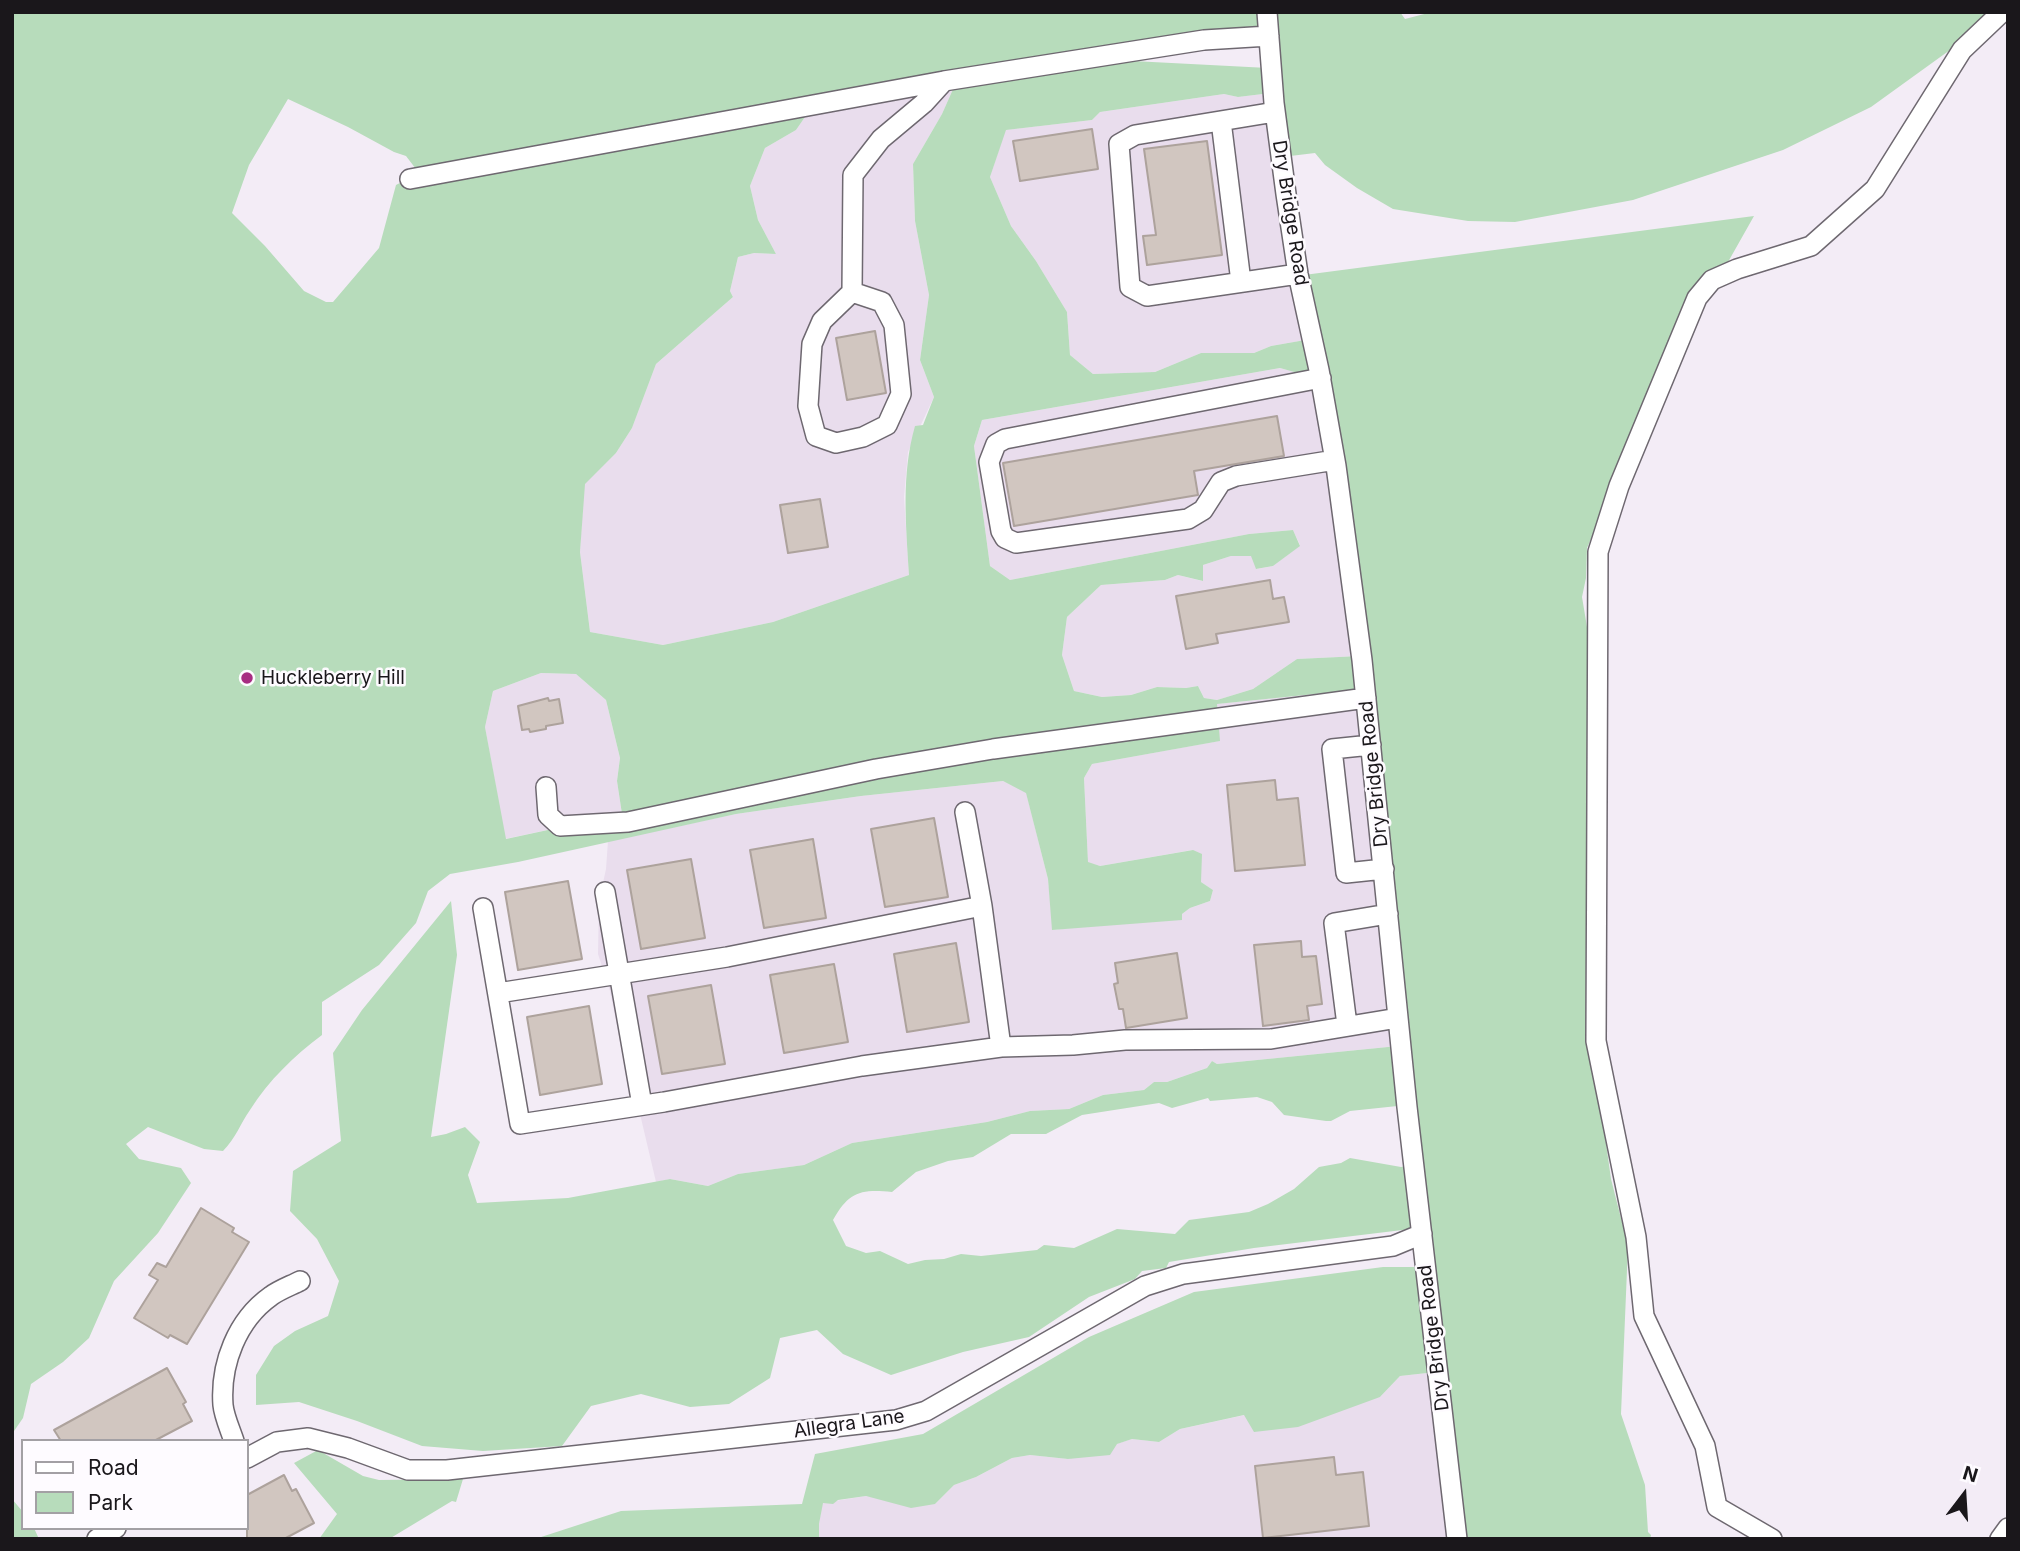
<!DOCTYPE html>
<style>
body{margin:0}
#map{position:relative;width:2020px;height:1551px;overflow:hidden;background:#f3ecf6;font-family:Inter,sans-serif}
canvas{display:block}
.frame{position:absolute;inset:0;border:14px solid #1a171b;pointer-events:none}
.legend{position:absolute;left:21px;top:1439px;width:228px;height:91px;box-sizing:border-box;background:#fefbff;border:2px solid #a3a0a4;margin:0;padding:9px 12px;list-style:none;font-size:21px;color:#1a171b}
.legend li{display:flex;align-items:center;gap:14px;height:35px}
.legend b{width:35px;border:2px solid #a3a0a4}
.north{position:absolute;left:1929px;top:1460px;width:70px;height:70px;-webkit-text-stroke:5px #fefbff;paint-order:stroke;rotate:17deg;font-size:19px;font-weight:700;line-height:28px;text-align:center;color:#1a171b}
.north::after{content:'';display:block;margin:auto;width:24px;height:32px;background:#1a171b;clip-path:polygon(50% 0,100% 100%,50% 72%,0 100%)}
</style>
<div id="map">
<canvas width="2020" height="1551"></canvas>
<div class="frame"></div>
<ul class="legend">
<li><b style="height:9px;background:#fff"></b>Road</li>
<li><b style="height:19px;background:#b7dcbb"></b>Park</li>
</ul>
<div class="north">N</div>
</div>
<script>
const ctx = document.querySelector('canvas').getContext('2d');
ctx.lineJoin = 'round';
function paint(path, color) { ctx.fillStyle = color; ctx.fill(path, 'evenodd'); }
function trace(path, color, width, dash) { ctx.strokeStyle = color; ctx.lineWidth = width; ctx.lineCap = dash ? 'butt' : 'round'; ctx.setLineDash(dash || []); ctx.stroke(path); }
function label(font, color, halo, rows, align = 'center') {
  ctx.font = font + ' Inter,sans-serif'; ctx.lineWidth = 5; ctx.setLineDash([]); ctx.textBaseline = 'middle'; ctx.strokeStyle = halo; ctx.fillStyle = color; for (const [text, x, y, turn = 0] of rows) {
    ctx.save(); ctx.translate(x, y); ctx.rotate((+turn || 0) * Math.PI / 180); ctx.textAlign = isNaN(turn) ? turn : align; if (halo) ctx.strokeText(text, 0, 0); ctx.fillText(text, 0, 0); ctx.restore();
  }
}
const built = new Path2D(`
 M958,78l-16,36 -29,50 2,57 14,74 -9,65 14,37 -26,55 -4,45 5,78 -136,47 -110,23 -73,-13 -10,-80 4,-68 32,-31 16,-25 24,-64 77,-67 -3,-6 8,-34 16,-4 22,1 -18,-34 -8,-34 15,-38 31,-18 18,-26z
 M1271,93l40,246 -40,7 -17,7h-53l-46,19 -62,2 -23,-19 -3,-43 -31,-51 -25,-35 -21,-49 15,-47 87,-10 8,-8 124,-18 14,3z
 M1280,368l32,9 48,279 -63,3 -44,30 -36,11 -13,-2 -6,-12 -12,2 -29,-1 -26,8 -29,2 -28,-6 -12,-36 5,-38 34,-32 64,-5 13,-5 24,6 1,-16 28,-9h21l5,13 16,-3 27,-21 -7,-15 -44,4 -239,46 -20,-14 -16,-120 8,-26z
 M541,673l35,1 30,26 14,58 -3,23 5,33 -117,25 -20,-112 8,-36z
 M1365,689l33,357 -181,18 -5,-3 -5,7 -40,14h-13l-10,8 -41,5 -34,14 -39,2 -43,11 -135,21 -48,22 -66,9 -30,12 -38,-7 -14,3 -20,-85 -12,-36 -14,-70 -12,-37 1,-53 7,-32 2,-28 128,-27 125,-18 142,-15 23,11 22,87 5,51 129,-16 8,-6 20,-7 3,-11 -12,-8 -9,-32 -92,16 -12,-3 -4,-85 8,-14 127,-23 -3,-37z
 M1436,1372l20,167h-637v-15l3,-21 44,-7 69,8 19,-19 22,-8 36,-19 18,-3 38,4 64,-20 27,3 21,-13 65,-14 135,-18 20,-21z`);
const green = new Path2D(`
 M12,12h1388l5,7 27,-7h558l-22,25 -97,70 -88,43 -150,50 -118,22 -47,-1 -75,-12 -36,-21 -32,-23 -10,-12 -33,4 -11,-64 -33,4 -14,-3 -124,18 -8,8 -86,10 -16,47 21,49 25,35 31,51 3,43 23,19 62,-2 46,-19h53l17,-7 40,-7 -7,-64 450,-59 -101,179 -66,153 -1,30 -4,19 6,36 8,89 8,407 7,50 17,67 -7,168 24,71 3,47 3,3 -1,4h-194l-20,-167 -36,4 -20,21 -82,30 -44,5 -10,-17 -64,14 -21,13 -27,-3 -15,5 -7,11 -42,4 -38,-4 -18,3 -36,19 -22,8 -19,19 -24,4 -45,-12 -28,4 -5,4 -10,-1 -4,21v15h-284l86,-28 181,-7 13,-50 108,-20 166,-97 105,-45 189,-25h43l-7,-39 -165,20 -85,14 -3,6 -24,3 -7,8 -46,18 -60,40 -66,15 -72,23 -48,-21 -26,-24 -37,8 -10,40 -41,26 -39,3 -49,-13 -50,12 -29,40 -79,5 -61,-5 -65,-25 -58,-19 -43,3v-30l18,-29 21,-15 33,-15 11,-35 -22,-42 -27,-28 3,-40 48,-30 -8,-88 29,-43 89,-109 6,54 -26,182 15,-3 19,-7 15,15 -12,33 9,28 91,-5 102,-19 38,7 30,-12 66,-9 48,-22 135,-21 43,-11 39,-2 34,-14 41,-5 10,-8h13l40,-14 5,-7 5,3 181,-18 -34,-357 -147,15 3,37 -128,23 -8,14 4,84 12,4 93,-16 9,4 -1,28 12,8 -3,11 -20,7 -8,6v6l-130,10 -4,-51 -22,-86 -23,-12 -142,15 -125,18 -218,48 -68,12 -22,17 -12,32 -37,42 -57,37v33c-28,21 -53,45 -72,75 -10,14 -14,28 -27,41l-19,-2 -56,-22 -22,17 13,15 42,9 10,15 -33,50 -44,48 -25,57 -26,24 -32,22 -8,34 -11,16zM1270,45l-2,23 -193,-10zM958,78l-16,36 -29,50 2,57 14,74 -9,65 14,37 -11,28 -8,1c-14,49 -9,98 -6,149l-136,47 -110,23 -73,-13 -10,-80 5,-68 31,-31 16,-25 24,-64 77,-67 -3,-6 8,-34 16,-4 22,1 -18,-34 -8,-34 15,-38 31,-18 18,-26zM288,99l60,28 46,25 12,4 13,17 -23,12 -17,63 -46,54h-7l-22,-11 -39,-45 -33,-33 17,-48zM1280,368l32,9 48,279 -63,3 -44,30 -36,11 -13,-2 -6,-12 -12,2 -29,-1 -26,8 -29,2 -28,-6 -12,-36 5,-38 34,-32 64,-5 13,-5 25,6v-16l28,-9h20l5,13 17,-3 27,-20 -7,-16 -44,4 -239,46 -20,-14 -16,-120 8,-26zM541,673l35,1 30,26 14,58 -3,23 5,33 -116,25 -21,-112 8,-36zM1257,1097l15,5 12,13 42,6h5l19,-10 57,-6 6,60 -12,2 -51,-9 -9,5 -22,4 -25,22 -26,15 -19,8 -60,8 -14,14 -58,-5 -43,19 -30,-3 -7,5 -56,6 -20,-2 -17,5 -19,1 -17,4 -28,-13 -14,2 -20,-7 -13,-26c16,-28 27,-31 59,-28l24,-20 32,-11 25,-4 38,-23h35l36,-19 77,-12 13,5 36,-10 2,3z
 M318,1450l45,26 16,4 84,-1 -7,23 -4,-1 -63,38h-70l18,-25 -43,-51z
 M12,1499l11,13v16h11l5,11h-27z`);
const building = new Path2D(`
 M1092,129l6,40 -78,12 -7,-40z
 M1207,141l15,114 -75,10 -4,-29 13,-1 -12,-86z
 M875,331l11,62 -39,7 -11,-62z
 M1277,416l7,40 -90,15 4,24 -184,31 -11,-63z
 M820,499l8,48 -40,6 -8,-48z
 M1270,580l3,19 11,-2 5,25 -73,12 2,9 -32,6 -10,-53z
 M548,698l1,3 10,-2 4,24 -17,3v3l-16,3 -1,-3 -7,1 -4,-24z
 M1275,780l2,20 21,-2 7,67 -70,6 -8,-86z
 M934,818l14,79 -63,10 -14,-78z
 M813,839l13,79 -62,10 -14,-78z
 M691,859l14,79 -64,11 -14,-79z
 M568,881l14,78 -64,11 -13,-78z
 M1301,941l1,16 14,-1 6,48 -15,2 2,14 -46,6 -9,-81z
 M956,943l13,79 -62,10 -13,-78z
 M1177,953l10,65 -61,10 -3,-19h-4l-5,-25 4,-1 -3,-20z
 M834,964l14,78 -64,11 -14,-78z
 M711,985l14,79 -63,10 -14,-78z
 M589,1006l13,78 -62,11 -13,-78z
 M201,1208l33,20 -2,4 17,10 -62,102 -17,-9 -2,3 -34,-20 24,-38 -9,-5 8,-12 9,4z
 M167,1368l19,34 -3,2 9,17 -38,20h-93l-7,-11z
 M1334,1457l2,18 27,-3 6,54 -106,12 -8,-72z
 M284,1475l8,16 4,-2 18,34 -30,16h-37v-44z`);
const minor = new Path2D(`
 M1267,12l7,91 12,91 12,80 21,96 17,96 26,194 45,447 50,432
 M1275,112l-140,23 -16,9 11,143 17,9 151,-22
 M1221,121l20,161
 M410,179l534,-98 260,-41 65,-4
 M852,292l-30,29 -10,23 -4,62 8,30 20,7 27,-6 24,-12 14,-31 -7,-69 -12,-23 -30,-10 1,-117 28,-36 43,-36 20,-22
 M1321,378l-316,61 -9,5 -7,18 12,69 4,7 11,5 172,-24 15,-9 18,-28 15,-6 99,-16
 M1371,745l-39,4 14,124 38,-4
 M546,787l2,28 12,11 68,-4 248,-53 117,-20 373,-51
 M965,812l17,94
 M605,892l37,213
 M483,908l37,216 144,-22 198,-36 139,-19 72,-2 52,-5 146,-1 127,-21
 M498,993l229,-36 255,-51 19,141
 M1347,1025l-13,-102 54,-9
 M234,1441c-4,-12 -10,-25 -11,-36 -3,-41 14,-85 48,-109 8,-6 19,-10 29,-15
 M247,1458l30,-16 31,-4 40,10 60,22h39l449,-50 30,-9 219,-125 38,-12 210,-28 29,-12
 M97,1539l19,-11
 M1772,1539l-55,-32 -12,-61 -61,-130 -8,-79 -40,-196 2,-489 21,-66 78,-188 15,-18 25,-11 74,-23 64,-57 87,-139 40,-38
 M2000,1539l8,-11`);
const markers = [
 [247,678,7,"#a72d82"]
];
const streetNames = [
 ["Dry Bridge Road",1290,213,81],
 ["Dry Bridge Road",1374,774,-96],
 ["Dry Bridge Road",1434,1338,-97],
 ["Allegra Lane",849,1424,-8]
];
const poiNames = [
 ["Huckleberry Hill",261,678]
];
paint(built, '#e9dded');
paint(green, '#b7dcbb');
paint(building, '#d1c6c0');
trace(building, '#ada29c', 2);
trace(minor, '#6e6870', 22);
trace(minor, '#fff', 19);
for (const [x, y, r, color] of markers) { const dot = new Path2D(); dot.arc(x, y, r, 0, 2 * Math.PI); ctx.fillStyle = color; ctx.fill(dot); trace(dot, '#fefbff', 2.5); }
label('19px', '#1a171b', '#fefbff', streetNames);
label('19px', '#1a171b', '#fefbff', poiNames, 'left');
</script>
